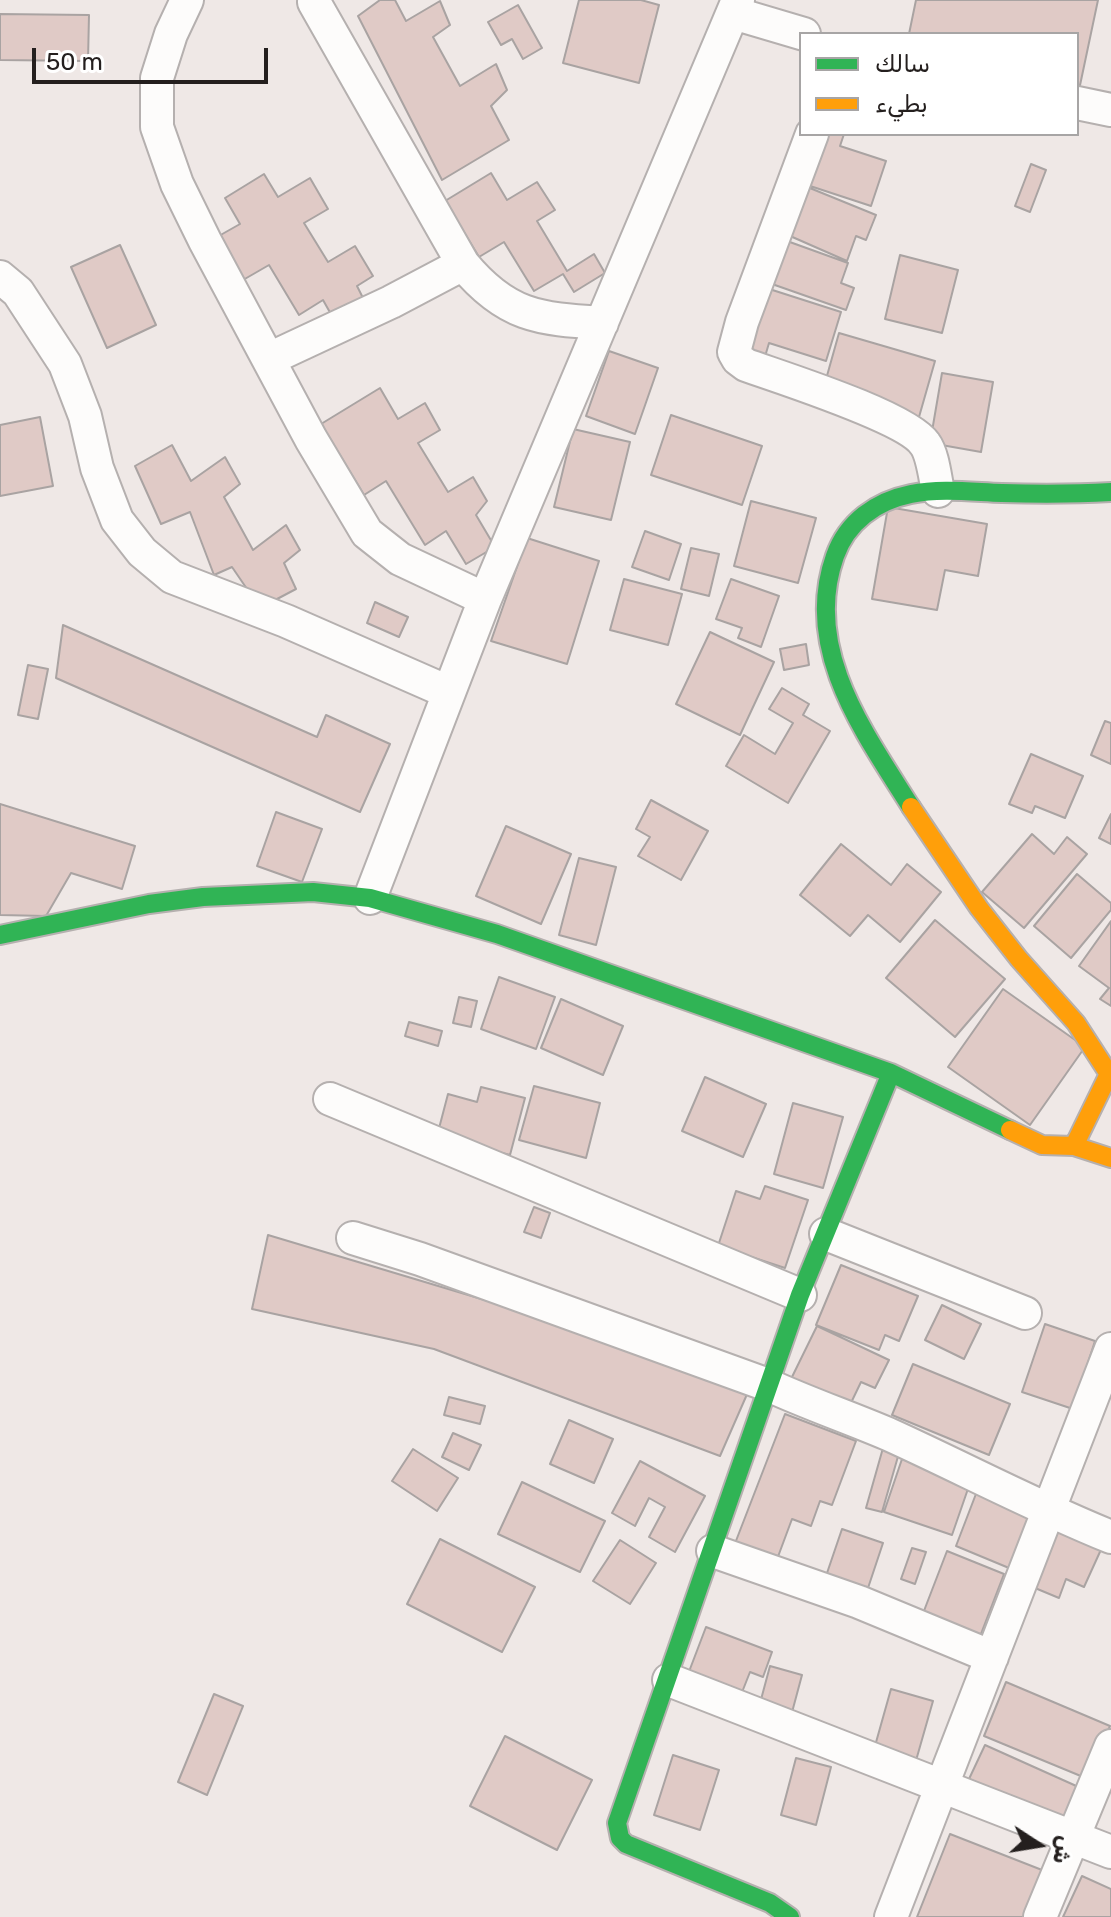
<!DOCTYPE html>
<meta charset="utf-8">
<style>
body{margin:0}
#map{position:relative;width:1111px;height:1917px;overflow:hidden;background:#efe8e6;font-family:Rubik,Vazirmatn,sans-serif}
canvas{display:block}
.legend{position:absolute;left:799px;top:32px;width:280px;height:104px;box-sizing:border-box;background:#fff;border:2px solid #a7a5a5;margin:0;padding:10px 14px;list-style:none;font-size:24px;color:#241f1e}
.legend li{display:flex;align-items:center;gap:16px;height:40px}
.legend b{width:40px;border:2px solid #a7a5a5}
.north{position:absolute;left:999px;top:1805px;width:80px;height:80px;-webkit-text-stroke:6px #fff;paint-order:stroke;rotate:102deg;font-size:22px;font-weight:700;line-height:32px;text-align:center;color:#241f1e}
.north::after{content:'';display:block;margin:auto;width:28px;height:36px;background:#241f1e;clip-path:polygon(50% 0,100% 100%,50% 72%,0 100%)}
.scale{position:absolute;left:32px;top:48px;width:236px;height:36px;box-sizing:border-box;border:4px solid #241f1e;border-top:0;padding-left:10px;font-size:24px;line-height:28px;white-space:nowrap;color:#241f1e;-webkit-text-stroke:6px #fff;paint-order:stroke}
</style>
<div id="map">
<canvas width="1111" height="1917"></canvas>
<ul class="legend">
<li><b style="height:10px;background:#30b455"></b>سالك</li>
<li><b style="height:10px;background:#ff9f0a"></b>بطيء</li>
</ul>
<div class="north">ش</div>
<div class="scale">50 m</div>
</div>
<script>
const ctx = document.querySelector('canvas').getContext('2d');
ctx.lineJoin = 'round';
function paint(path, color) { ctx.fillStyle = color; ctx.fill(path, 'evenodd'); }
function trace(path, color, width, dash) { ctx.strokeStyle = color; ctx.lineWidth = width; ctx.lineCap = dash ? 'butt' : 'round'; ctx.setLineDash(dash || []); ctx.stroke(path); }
const building = new Path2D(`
 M380,0h15l11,21 34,-20 10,24 -17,12 27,49 36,-22 11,26 -16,16 18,34 -67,40 -84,-164z
 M579,0h62l18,5 -20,78 -76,-20z
 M916,0h182l-19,90h-2v-56h-168z
 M518,5l24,43 -19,11 -11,-20 -11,6 -13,-23z
 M0,14l89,1 -1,46 -88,-1z
 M821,134h23l-4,12 46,15 -15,45 -67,-22z
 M1031,164l15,6 -16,42 -15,-6z
 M491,173l16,27 30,-18 18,28 -18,11 30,50 27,-17 11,19 -31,19 -11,-18 -29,17 -30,-49 -25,15 -34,-56z
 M264,174l14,23 32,-19 18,31 -24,14 24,39 27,-16 18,30 -16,10 6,12 -31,18 -9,-16 -24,15 -30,-50 -26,15 -26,-43 23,-13 -15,-26z
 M800,184l76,31 -10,25 -10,-4 -9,25 -66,-29z
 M787,241l61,22 -7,20 13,5 -8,22 -74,-26z
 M120,245l36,80 -49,23 -36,-81z
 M900,255l58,15 -16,63 -57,-14z
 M763,287l78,25 -15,49 -57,-18 -5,17 -26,-8z
 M839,333l96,28 -16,56 -96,-27z
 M609,351l49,17 -23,66 -49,-18z
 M942,373l51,9 -12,70 -51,-9z
 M380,388l18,31 27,-16 15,27 -22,13 30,49 25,-15 14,24 -11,14 19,32 -29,17 -20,-33 -21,14 -39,-64 -22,14 -43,-71z
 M671,415l91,31 -20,59 -91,-30z
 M40,417l13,69 -53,10v-71z
 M573,429l57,13 -19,78 -57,-13z
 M172,445l19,36 34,-24 15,27 -16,13 29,53 33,-25 14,25 -16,13 12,26 -36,19 -28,-41 -18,8 -24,-63 -29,12 -26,-58z
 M751,501l65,17 -18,65 -64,-17z
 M888,507l99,17 -9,52 -33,-6 -8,40 -65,-11z
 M645,531l36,13 -12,36 -37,-13z
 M527,538l72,23 -32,103 -76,-23z
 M691,548l28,6 -10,42 -28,-7z
 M624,579l58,15 -14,51 -58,-15z
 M731,579l48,17 -18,51 -23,-9 4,-10 -26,-9z
 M375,602l33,15 -9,20 -32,-14z
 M63,625l254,112 9,-22 64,29 -30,68 -304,-134z
 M710,632l64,30 -34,73 -64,-31z
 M806,644l3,21 -25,5 -4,-21z
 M28,665l20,4 -10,50 -20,-4z
 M782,688l27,16 -6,11 27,16 -42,72 -62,-37 18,-31 31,19 18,-31 -24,-14z
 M1105,721l6,2v41l-20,-9z
 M1031,754l52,22 -18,42 -30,-12 -3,7 -23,-9z
 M651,800l57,31 -27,49 -43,-24 12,-19 -14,-8z
 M0,804l135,42 -13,43 -51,-16 -25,43 -46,-1z
 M276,812l46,17 -20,53 -45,-16z
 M1111,814v30l-12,-6z
 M506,826l65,28 -30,70 -65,-28z
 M1032,834l22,20 13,-17 20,17 -63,74 -42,-36z
 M841,844l50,41 16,-21 34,28 -41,50 -32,-27 -18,21 -50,-41z
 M579,858l37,9 -20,78 -37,-10z
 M1077,874l34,29v7l-40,48 -37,-32z
 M935,920l70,59 -50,58 -69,-59z
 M1111,921v85l-11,-7 9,-11 -30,-22z
 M499,977l56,20 -19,52 -55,-20z
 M1003,989l82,58 -55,78 -82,-58z
 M459,997l18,4 -6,26 -18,-4z
 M561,999l62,27 -20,49 -62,-27z
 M409,1022l33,9 -4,15 -33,-10z
 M705,1077l61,27 -23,53 -61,-26z
 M534,1086l66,17 -14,55 -67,-18z
 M481,1087l44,11 -15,57 -73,-19 11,-42 29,8z
 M793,1103l50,14 -20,71 -49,-14z
 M765,1186l43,14 -23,68 -67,-22 18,-55 24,8z
 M534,1207l16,6 -9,25 -17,-6z
 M268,1235l297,89 183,68 -28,64 -286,-107 -182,-40z
 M841,1265l77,31 -19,45 -14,-6 -6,15 -63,-25z
 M942,1305l39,19 -17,35 -39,-19z
 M1045,1324l50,17 -22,68 -51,-17z
 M817,1326l72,34 -14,28 -14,-6 -12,25 -58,-28z
 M913,1364l97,40 -21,51 -97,-40z
 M449,1397l36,9 -5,18 -36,-9z
 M785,1414l71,27 -24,64 -12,-4 -9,25 -19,-7 -16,43 -42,-16z
 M569,1420l44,19 -19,44 -44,-19z
 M453,1433l28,12 -12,25 -27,-13z
 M883,1448l16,5 -17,59 -16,-4z
 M413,1449l45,29 -21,33 -45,-30z
 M902,1459l68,24 -18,52 -68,-23z
 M640,1461l65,35 -30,56 -26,-15 16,-30 -16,-9 -14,28 -23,-13z
 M522,1482l83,39 -25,51 -82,-38z
 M979,1486l54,22 -24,60 -53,-22z
 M1050,1520l54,23 -20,44 -18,-8 -7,19 -36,-15z
 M842,1529l41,14 -16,48 -41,-15z
 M440,1539l95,48 -33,65 -95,-48z
 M620,1540l36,23 -26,41 -37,-23z
 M912,1548l14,4 -11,32 -14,-5z
 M947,1551l57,23 -25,65 -57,-23z
 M706,1627l66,25 -9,25 -13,-5 -15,38 -53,-20z
 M770,1666l32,9 -11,41 -32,-9z
 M1006,1682l104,44 -22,53 -104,-43z
 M891,1689l42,12 -18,63 -42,-11z
 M214,1694l29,12 -36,89 -29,-13z
 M505,1736l87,44 -35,70 -87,-44z
 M985,1745l98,44 -16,34 -98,-44z
 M673,1755l46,15 -19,60 -46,-15z
 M796,1758l35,9 -15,58 -35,-10z
 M950,1834l92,36 -18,47h-107z
 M1082,1876l29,13v28h-48z`);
const street = new Path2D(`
 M187,0l-16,34 -14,44v49l20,57 28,57 106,198 56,94 33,26 85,40
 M314,2l149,262
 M733,13l71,21
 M1077,103l34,7
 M812,134l-70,188 -8,30 4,7 8,6c36,13 161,52 179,79 8,11 10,34 13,47
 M0,277l18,15 47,72 20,52 12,52 20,52 25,32 30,25 114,44 162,71
 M269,359l122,-57 72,-38c43,52 75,55 139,59
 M370,898l115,-299 253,-599
 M330,1099l470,196
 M826,1234l199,79
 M353,1238l67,21 348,126c39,18 80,32 120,49 75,34 146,72 223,103
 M713,1551l146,51 133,55
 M669,1680l442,172
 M891,1917l220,-568
 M1040,1917l71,-171`);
const fast = new Path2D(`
 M911,807c-47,-75 -109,-158 -76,-251 12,-34 41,-55 76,-62 30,-6 61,-2 91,-1 36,1 73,1 109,-1
 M0,935l149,-31 54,-7 110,-5 57,6 127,36 394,139 119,57
 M790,1917l-20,-14 -144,-59 -6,-6 -3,-15 183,-528 91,-222`);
const slow = new Path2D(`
 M911,807l68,101 40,51 57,64 33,51 -35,72
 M1010,1130l32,15 32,1 37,12`);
paint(building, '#e0cac6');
trace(building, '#a9a3a2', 2);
trace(street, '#b5b0af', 36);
trace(fast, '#b5b0af', 22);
trace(slow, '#b5b0af', 22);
trace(street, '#fdfcfb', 32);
trace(fast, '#30b455', 18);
trace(slow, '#ff9f0a', 18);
</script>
